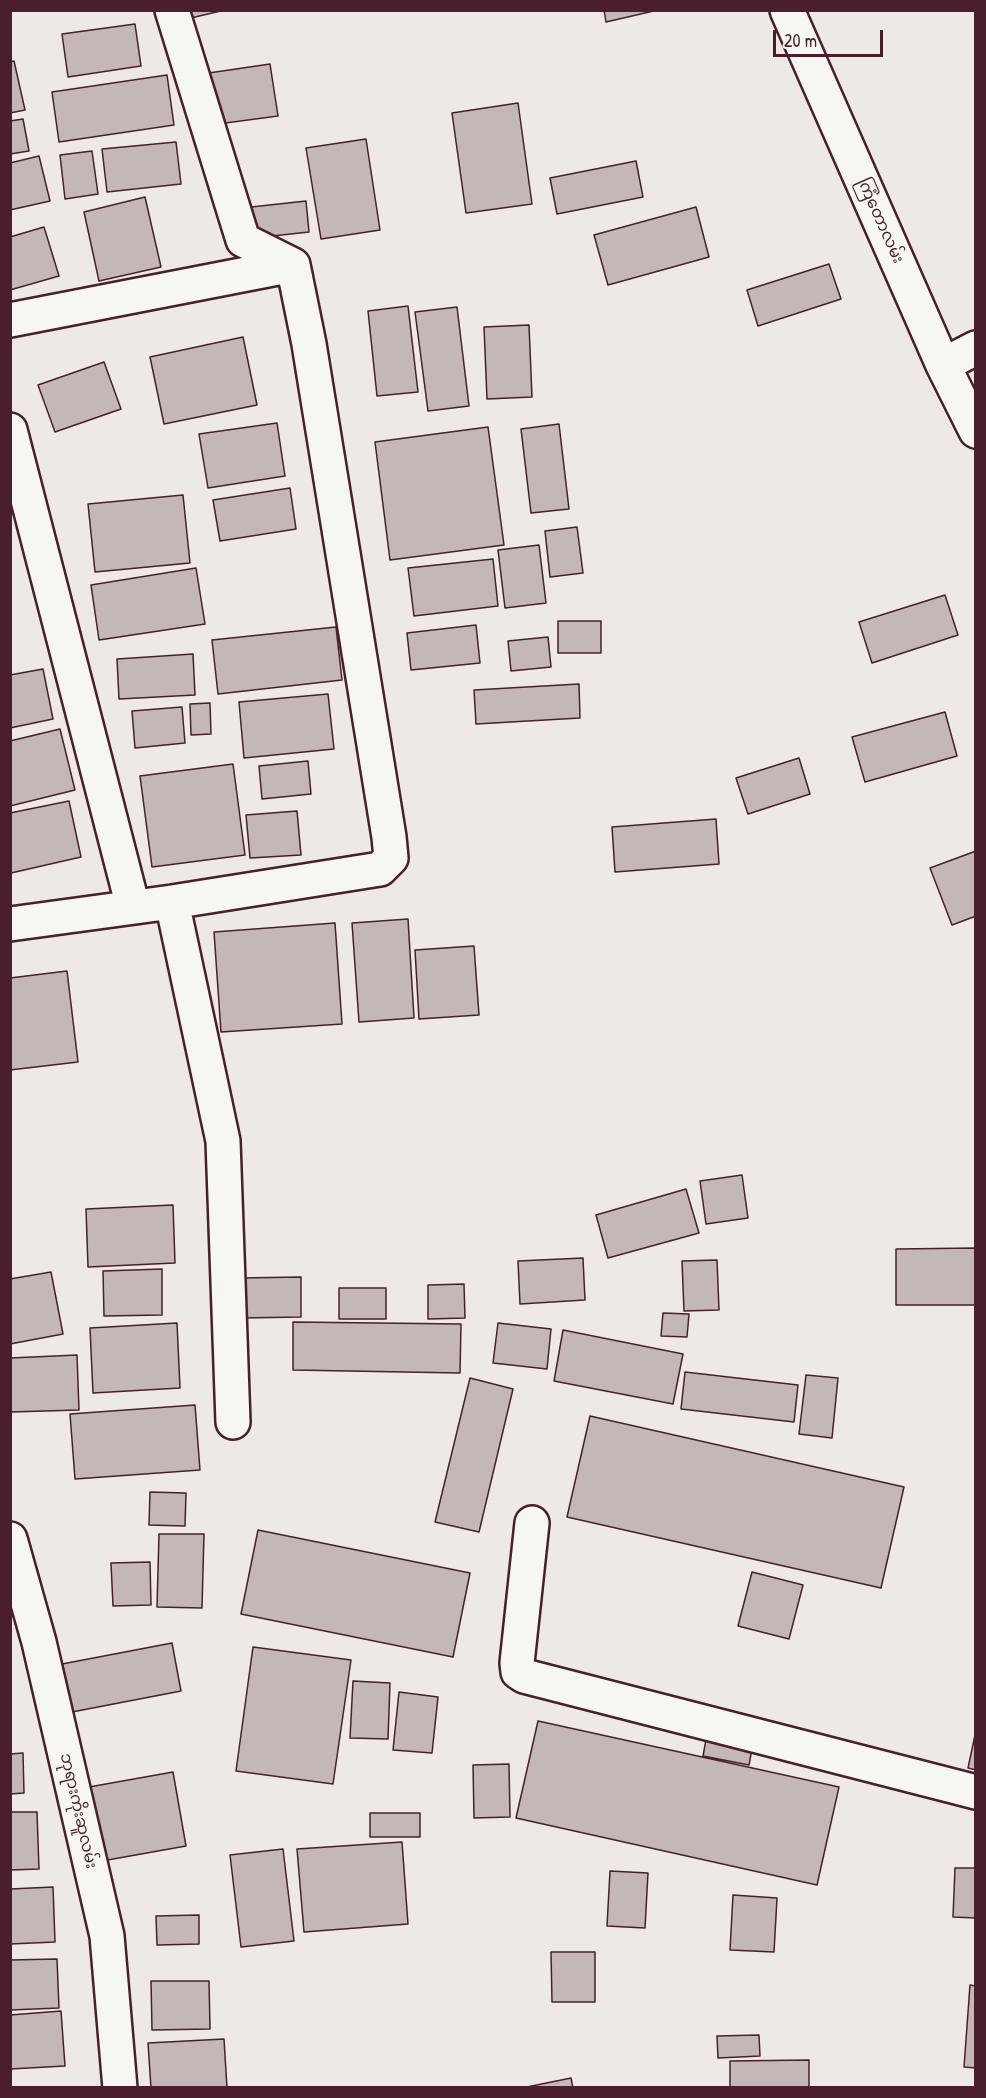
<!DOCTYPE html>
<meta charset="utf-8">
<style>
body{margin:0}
#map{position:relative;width:986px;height:2098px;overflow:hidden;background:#ece9e6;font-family:"Patrick Hand",sans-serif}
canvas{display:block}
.frame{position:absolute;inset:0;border:12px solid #4a1f2b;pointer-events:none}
.scale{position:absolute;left:773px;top:30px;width:110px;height:27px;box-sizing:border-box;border:3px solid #4a1f2b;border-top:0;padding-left:8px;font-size:18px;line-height:21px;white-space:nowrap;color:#4a1f2b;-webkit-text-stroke:4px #f6f6f2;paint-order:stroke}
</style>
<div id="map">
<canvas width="986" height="2098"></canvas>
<div class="frame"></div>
<div class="scale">20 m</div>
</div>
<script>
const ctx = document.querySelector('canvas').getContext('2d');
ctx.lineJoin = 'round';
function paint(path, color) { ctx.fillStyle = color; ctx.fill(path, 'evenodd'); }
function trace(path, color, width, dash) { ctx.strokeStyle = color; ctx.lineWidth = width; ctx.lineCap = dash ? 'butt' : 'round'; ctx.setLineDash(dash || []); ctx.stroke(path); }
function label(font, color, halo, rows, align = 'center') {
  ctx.font = font + ' "Patrick Hand","Noto Sans Myanmar",sans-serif'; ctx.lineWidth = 4.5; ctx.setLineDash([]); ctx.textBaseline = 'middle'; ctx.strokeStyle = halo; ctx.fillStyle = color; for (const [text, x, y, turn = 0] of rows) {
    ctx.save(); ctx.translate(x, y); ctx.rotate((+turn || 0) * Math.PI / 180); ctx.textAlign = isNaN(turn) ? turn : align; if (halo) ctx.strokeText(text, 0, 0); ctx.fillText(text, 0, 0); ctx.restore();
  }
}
const building = new Path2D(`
 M175,10h50l-47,11z
 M604,10h54l-52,12z
 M135,24l6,42 -73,11 -6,-43z
 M14,61l11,49 -15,3v-51z
 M270,64l8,52 -75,10 -8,-51z
 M167,75l7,50 -115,17 -7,-50z
 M518,103l14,101 -66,9 -14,-100z
 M23,119l6,32 -19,3v-33z
 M366,139l14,91 -59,9 -15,-91z
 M176,142l5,42 -74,8 -5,-43z
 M92,151l6,43 -33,5 -5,-44z
 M39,156l11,45 -40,9v-47z
 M636,161l7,36 -86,17 -7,-36z
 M145,197l16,70 -62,14 -15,-69z
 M306,201l3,31 -73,8 -3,-31z
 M696,207l13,50 -101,28 -14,-50z
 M44,227l15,49 -49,14v-53z
 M829,264l12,35 -83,27 -11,-36z
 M408,306l10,86 -41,4 -9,-85z
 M457,307l12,99 -41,5 -13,-99z
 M529,325l3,72 -45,2 -3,-72z
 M243,337l14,68 -93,19 -14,-67z
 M104,362l17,47 -66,23 -17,-47z
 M277,423l8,53 -77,12 -9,-54z
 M559,424l10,85 -38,4 -10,-84z
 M488,427l16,118 -114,15 -15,-118z
 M290,488l6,41 -76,12 -7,-41z
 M183,495l7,68 -95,9 -7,-68z
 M577,527l6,46 -33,4 -5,-46z
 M539,545l7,58 -41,5 -7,-58z
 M493,559l5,47 -84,10 -6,-48z
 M196,568l9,56 -106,16 -8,-55z
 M945,595l13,40 -86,28 -13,-41z
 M558,621h43v32h-43z
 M476,625l4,38 -69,7 -4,-37z
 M336,627l6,53 -124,14 -6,-54z
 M548,637l3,30 -40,4 -3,-30z
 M193,654l2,41 -76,4 -2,-40z
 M43,669l10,50 -43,9v-53z
 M579,684l1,34 -104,6 -2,-34z
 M328,694l6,55 -90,9 -5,-56z
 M210,703l1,31 -20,1 -1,-31z
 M182,707l3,36 -50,5 -3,-37z
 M945,712l12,44 -92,26 -13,-45z
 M60,729l15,61 -65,16v-65z
 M799,758l11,36 -62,20 -12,-36z
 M308,761l3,33 -49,5 -3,-33z
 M233,764l12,91 -93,12 -12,-91z
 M69,801l12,56 -70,16 -1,-60z
 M297,811l4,44 -51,3 -4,-43z
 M716,819l3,45 -104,8 -3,-45z
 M976,851v65l-24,9 -22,-57z
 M408,919l6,99 -55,4 -7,-99z
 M335,923l7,101 -121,8 -7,-100z
 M474,946l5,69 -60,4 -4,-69z
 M67,971l11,91 -68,8v-92z
 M742,1175l6,43 -42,6 -6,-43z
 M686,1189l13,44 -91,25 -12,-43z
 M173,1205l2,58 -87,4 -2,-58z
 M976,1248v57h-80v-56z
 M583,1258l2,42 -65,4 -2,-43z
 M717,1260l2,50 -35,1 -2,-50z
 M162,1269v46l-58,1 -1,-45z
 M51,1272l12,62 -53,10v-65z
 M301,1277v40l-61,1 -1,-40z
 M464,1284l1,34 -37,1v-34z
 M339,1288h47v31h-47z
 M663,1313l26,1 -2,23 -26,-1z
 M293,1322l168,2 -1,49 -167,-3z
 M177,1323l3,65 -87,5 -3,-65z
 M498,1323l53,6 -4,40 -54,-6z
 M563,1330l120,24 -10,50 -119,-23z
 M77,1355l2,55 -69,2v-54z
 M685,1372l113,13 -4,37 -113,-13z
 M806,1375l32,3 -6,60 -33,-4z
 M470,1378l43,11 -34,143 -44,-10z
 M195,1405l5,65 -125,9 -5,-65z
 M590,1416l314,71 -23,101 -314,-71z
 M150,1492l36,1 -1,33 -36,-1z
 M258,1530l212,43 -17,84 -212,-43z
 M159,1534h45l-2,74 -45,-1z
 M150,1562l1,43 -38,1 -2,-43z
 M752,1572l51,13 -14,54 -51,-13z
 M172,1643l9,48 -109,21 -10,-48z
 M253,1647l98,13 -18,124 -97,-13z
 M353,1681l37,2 -2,56 -38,-1z
 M399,1692l39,5 -6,56 -39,-3z
 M710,1718l46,9 -7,38 -46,-9z
 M538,1721l301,66 -22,98 -301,-67z
 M975,1735h1v35l-8,-2z
 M23,1753l1,40 -14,1v-40z
 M509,1764l1,53 -36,1 -1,-53z
 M173,1772l13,74 -84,15 -13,-74z
 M10,1812h27l2,57 -29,1z
 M370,1813h50v24h-50z
 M402,1842l6,82 -104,8 -7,-83z
 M283,1849l11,92 -53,6 -11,-92z
 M955,1868h21v50l-23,-1z
 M610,1871l38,2 -3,55 -38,-2z
 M53,1887l2,55 -45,2v-55z
 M733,1895l44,3 -3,54 -44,-2z
 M199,1915v29l-42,1 -1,-29z
 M551,1952h44v50h-43z
 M57,1959l2,49 -49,2v-50z
 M151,1981h58l1,48 -58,1z
 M970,1985l6,1v82l-12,-1z
 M61,2011l4,55 -55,3v-54z
 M759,2035l1,21 -42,2 -1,-22z
 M224,2039l3,49h-76l-3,-45z
 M809,2060v28h-79v-27z
 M571,2078l2,10h-51z`);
const minor = new Path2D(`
 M172,10l71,230 50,25
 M787,10l156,355 33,66
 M10,320l283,-55 16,79 80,493 2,21 -11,11 -208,33 -162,22
 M943,365l33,-17
 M10,430l123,477
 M172,902l51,239 10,281
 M532,1523l-15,140 1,9 6,4 452,116
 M10,1539l29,103 68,294 13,152`);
const streetNames = [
 ["ကြံတောလမ်း",880,221,66],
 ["ဘုရားကိုးဆူလမ်း",78,1811,77]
];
paint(building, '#c4b7b7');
trace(building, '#4a1f2b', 1.5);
trace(minor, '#4a1f2b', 38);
trace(minor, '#f6f6f2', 33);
label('16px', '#4a1f2b', '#f6f6f2', streetNames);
</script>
